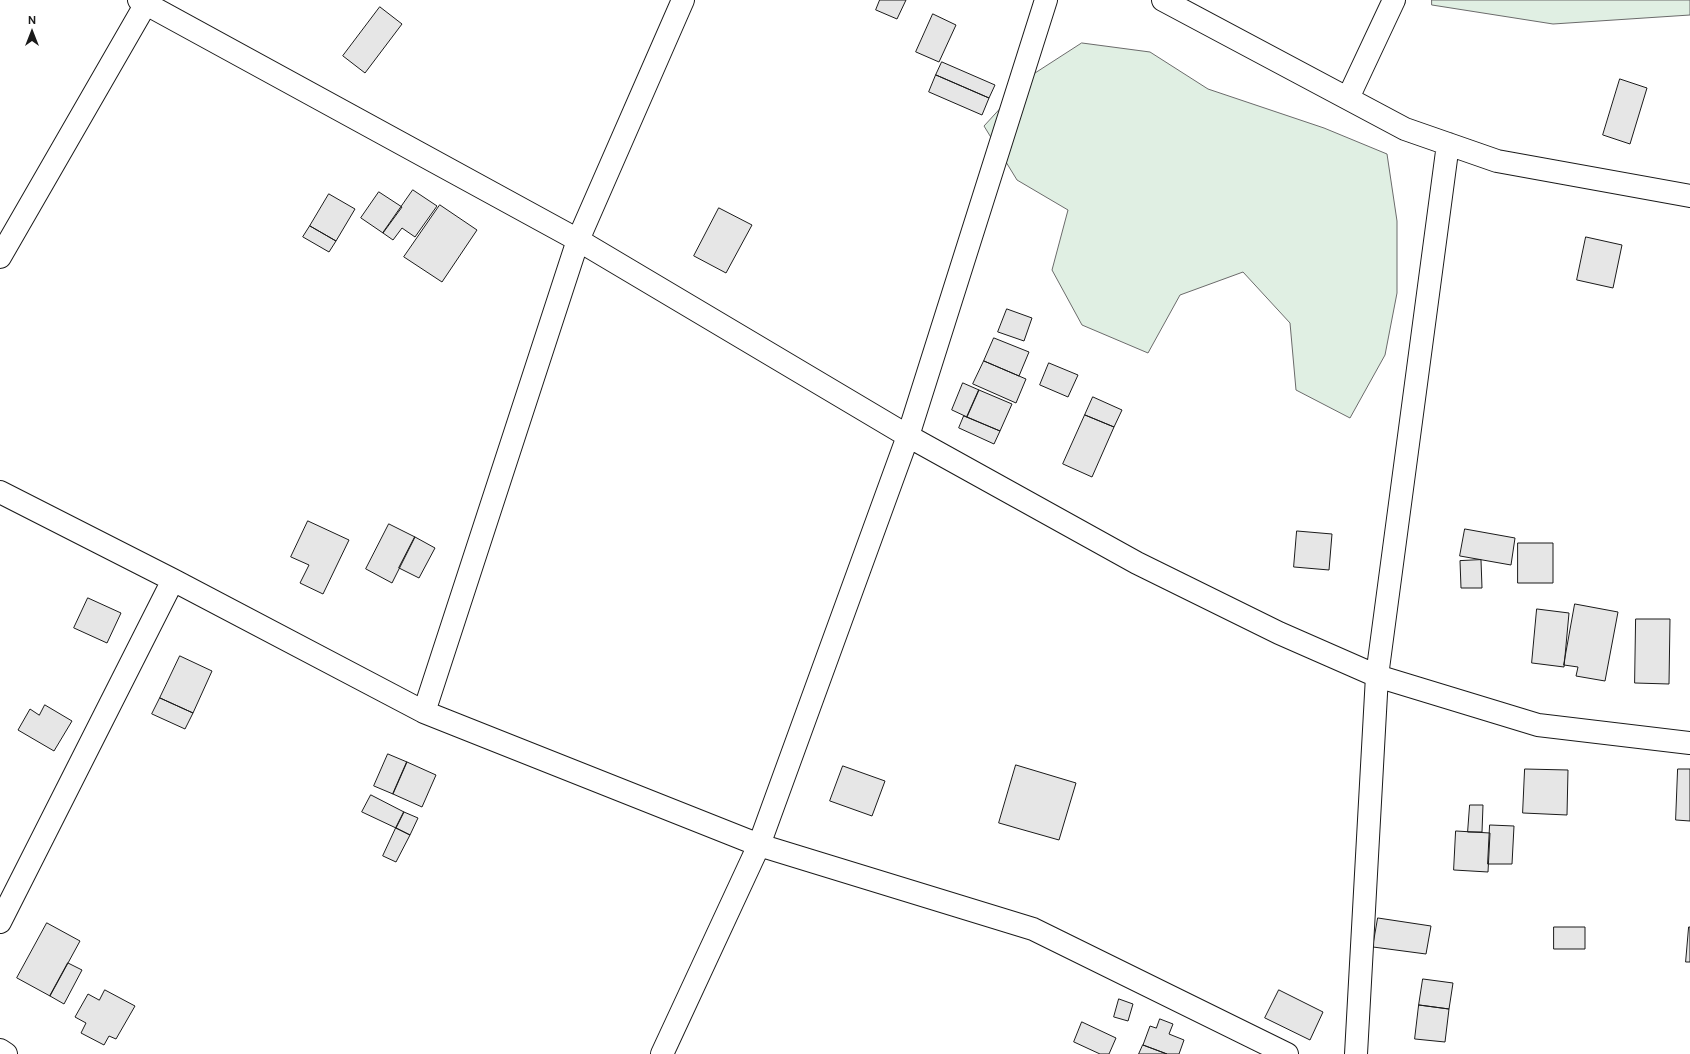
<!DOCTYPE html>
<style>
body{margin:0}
#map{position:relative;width:1690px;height:1054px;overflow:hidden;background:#fff;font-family:"DM Sans",sans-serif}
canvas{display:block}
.north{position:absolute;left:12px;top:12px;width:40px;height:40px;-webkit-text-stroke:3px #fff;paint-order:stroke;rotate:0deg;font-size:11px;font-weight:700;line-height:16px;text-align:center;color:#1a1a1a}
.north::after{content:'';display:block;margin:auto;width:14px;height:18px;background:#1a1a1a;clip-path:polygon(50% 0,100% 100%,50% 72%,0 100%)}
</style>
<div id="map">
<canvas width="1690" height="1054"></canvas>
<div class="north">N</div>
</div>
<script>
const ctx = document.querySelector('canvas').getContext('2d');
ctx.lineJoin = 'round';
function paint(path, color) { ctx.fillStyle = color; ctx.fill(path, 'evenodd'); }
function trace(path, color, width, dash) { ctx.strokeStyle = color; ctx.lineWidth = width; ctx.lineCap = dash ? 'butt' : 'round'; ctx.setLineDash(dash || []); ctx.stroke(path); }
const green = new Path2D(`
 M1432,0h258v15l-137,9 -121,-19z
 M1082,43l68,9 58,37 116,39 63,26 10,67v72l-12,62 -35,63 -54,-28 -6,-67 -47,-51 -63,23 -32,58 -66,-28 -30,-55 16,-60 -51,-30 -33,-54 45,-49z`);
const building = new Path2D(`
 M880,0h26l-9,19 -21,-9z
 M380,7l22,17 -37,49 -22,-17z
 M933,14l23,11 -17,37 -23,-10z
 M942,62l53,23 -6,13 -53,-23z
 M936,75l53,23 -7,17 -53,-23z
 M1620,79l27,9 -17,56 -27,-9z
 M413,190l24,16 -22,31 -13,-9 -9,12 -10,-7z
 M379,192l23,15 -19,26 -22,-15z
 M329,194l26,15 -19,32 -26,-15z
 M440,205l37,25 -35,52 -38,-25z
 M719,208l33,17 -26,48 -32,-17z
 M310,226l26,15 -7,11 -26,-15z
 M1586,237l36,8 -9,43 -36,-8z
 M1007,309l25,9 -8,23 -26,-9z
 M994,338l35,14 -10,24 -35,-15z
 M984,361l42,18 -10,24 -43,-19z
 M1049,363l29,12 -10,22 -28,-12z
 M963,383l16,7 -12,27 -15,-7z
 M979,390l33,14 -12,27 -33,-14z
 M1093,397l29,13 -8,17 -29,-12z
 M1085,415l29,12 -22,50 -29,-13z
 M964,416l36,15 -6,13 -35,-16z
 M308,521l41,19 -26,54 -23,-11 9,-18 -18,-8z
 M389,524l26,13 -23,46 -26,-14z
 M1465,529l50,9 -4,27 -51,-9z
 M1297,531l35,3 -3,36 -35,-3z
 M415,537l20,11 -16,30 -20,-10z
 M1518,543h35v40h-35z
 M1481,560l1,28h-21l-1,-27z
 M88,598l33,15 -14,30 -33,-15z
 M1575,604l43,8 -13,69 -29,-5 2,-9 -14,-2z
 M1537,609l32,4 -5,54 -32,-4z
 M1636,619h34l-1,65 -34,-1z
 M180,656l32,15 -19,42 -33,-15z
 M160,698l33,15 -8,16 -33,-15z
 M45,705l27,16 -18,30 -36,-21 12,-21 9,6z
 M388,754l19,8 -14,32 -19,-8z
 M407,762l29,13 -14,32 -29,-13z
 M1016,765l60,18 -17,57 -60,-17z
 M843,766l42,15 -13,35 -42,-15z
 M1525,769l43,1 -1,45 -44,-2z
 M1678,769h12v52l-14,-1z
 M371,795l33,17 -8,16 -34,-16z
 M1470,805h13l-1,27h-14z
 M404,812l14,6 -8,17 -14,-7z
 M1490,825l24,1 -2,38h-24z
 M396,828l14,7 -14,27 -13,-6z
 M1456,831l34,2 -2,39 -34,-2z
 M1378,918l53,8 -5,28 -53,-7z
 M47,923l33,18 -30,55 -33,-18z
 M1554,927h31v22h-31z
 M1689,927h1v35h-4z
 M68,963l14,7 -18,34 -14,-8z
 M1423,979l30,4 -4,26 -30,-4z
 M105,990l30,16 -19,33 -7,-3 -5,9 -23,-12 5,-10 -11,-6 13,-23 11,6z
 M1279,990l44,22 -13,28 -45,-22z
 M1119,999l14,5 -5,17 -14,-4z
 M1419,1005l30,4 -4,33 -30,-3z
 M1160,1019l13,5 -4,10 15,6 -5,14h-12l-24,-9 7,-19 6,2z
 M1082,1022l34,16 -7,16h-9l-26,-12z
 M1143,1045l24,9h-28z`);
const street = new Path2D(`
 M139,0l439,240 330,196 229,127 142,70 98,43 161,49 152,18
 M1163,0l242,129 92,32 193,35
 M1348,98l46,-98
 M0,257l148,-257
 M0,492l173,88 251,132 335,133 274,84 254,125
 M424,712l154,-472 105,-240
 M0,922l173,-342
 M0,1050l6,4
 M662,1054l97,-209 149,-409 138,-436
 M1356,1054l21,-378 71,-532`);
paint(green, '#e0efe3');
trace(green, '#6a6a6a', 1);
paint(building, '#e6e6e6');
trace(building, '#1a1a1a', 1);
trace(street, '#1a1a1a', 24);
trace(street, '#fff', 22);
</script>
